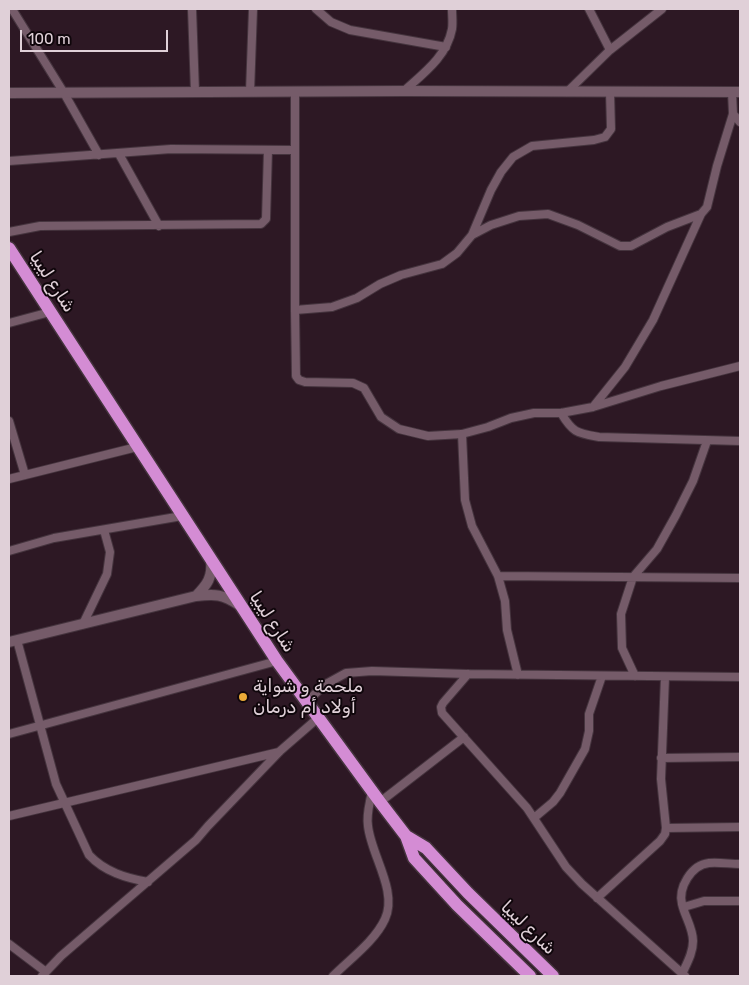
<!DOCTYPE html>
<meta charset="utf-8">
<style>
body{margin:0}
#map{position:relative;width:749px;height:985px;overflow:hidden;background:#2d1824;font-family:Rubik,sans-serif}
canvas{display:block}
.frame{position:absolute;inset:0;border:10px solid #e0d0d8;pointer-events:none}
.scale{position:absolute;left:20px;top:30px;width:148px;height:22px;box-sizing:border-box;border:2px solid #e0d0d8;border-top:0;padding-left:6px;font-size:15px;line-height:18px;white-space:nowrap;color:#e0d0d8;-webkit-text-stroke:4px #0f060b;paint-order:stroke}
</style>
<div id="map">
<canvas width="749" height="985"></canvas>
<div class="frame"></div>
<div class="scale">100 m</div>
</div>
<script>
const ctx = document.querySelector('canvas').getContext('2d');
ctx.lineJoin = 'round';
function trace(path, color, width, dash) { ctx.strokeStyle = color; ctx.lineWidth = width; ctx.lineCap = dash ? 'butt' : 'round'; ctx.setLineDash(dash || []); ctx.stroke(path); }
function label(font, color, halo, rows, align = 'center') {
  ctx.font = font + ' Rubik,"Noto Sans Arabic",sans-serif'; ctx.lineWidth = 4; ctx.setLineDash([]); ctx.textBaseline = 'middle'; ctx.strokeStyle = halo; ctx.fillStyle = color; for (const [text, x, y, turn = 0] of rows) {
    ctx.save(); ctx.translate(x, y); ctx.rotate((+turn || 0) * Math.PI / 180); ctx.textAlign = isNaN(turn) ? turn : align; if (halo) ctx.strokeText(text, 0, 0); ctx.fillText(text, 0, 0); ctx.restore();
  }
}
const minor = new Path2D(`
 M12,9l52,84 35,62
 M192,9l3,83
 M316,9l15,13 19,8 96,17
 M589,9l21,41
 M404,91c20,-18 43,-35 48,-62 1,-6 0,-14 0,-20
 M250,92l3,-83
 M295,92v218l1,66 3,4 6,2 48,1 11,5 17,29 18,12 29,7 34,-2 26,-7 23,-9 23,-5h27l32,-6 68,-21 79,-20
 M567,92l43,-42 52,-41
 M733,114l7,8
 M119,154l40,72
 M9,161l162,-12 124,1
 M9,232l31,-6 221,-2 5,-5 2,-69
 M472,235l19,-10 28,-9 29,-2 30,11 42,21h11l36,-19 34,-13
 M295,310l37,-3 25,-9 23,-14 21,-9 41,-11 15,-11 15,-18 19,-45 10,-18 12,-15 19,-11 62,-6 11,-3 6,-8 -1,-37
 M9,323l41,-11
 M593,407l32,-40 28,-47 48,-106 6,-7 10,-41 16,-52 -1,-22
 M561,413c12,20 16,20 38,24l141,4
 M9,421l16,54
 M462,434l3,66 7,26 26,50 7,25 2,29 11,45
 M9,479l128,-32
 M9,551l45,-13 128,-22
 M498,576l242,2
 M83,624l24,-50 3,-22 -6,-22
 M17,640l39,144 33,71c16,17 37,23 59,27
 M468,674l-25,29 -2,4 1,6 85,95 39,59 16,17 103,92
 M635,676l-13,-28 -1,-34 12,-37 24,-28 19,-34 17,-34 14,-40
 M306,702l20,-18 20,-11 26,-2 96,3 272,3
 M9,734l268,-73
 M661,758l79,-1
 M380,802l84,-65
 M9,816l270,-64
 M534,818l19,-16 7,-9 25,-44 4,-18v-17l13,-38
 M666,828l74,-1
 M597,898l63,-57 5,-7 1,-6 -5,-49 4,-102
 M684,907l20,-6h36
 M9,944l37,28
 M682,974c5,-11 11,-21 11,-33 0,-13 -8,-24 -11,-37 -4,-16 9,-39 27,-41 10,-1 21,1 31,1
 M42,976l19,-20 135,-116 12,-14 72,-75 38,-33
 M333,976c17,-17 42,-35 52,-57 13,-28 -14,-64 -17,-93 -2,-12 2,-23 4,-35`);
const tertiary = new Path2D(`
 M9,93l395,-2 336,1
 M196,596c11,-11 17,-19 15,-36
 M9,642l187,-46c20,-2 26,-2 43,9`);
const trunk = new Path2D(`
 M9,248l268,413 103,141 26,34 20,12 42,45 85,83
 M406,836l8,22 43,47 73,71`);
const markers = [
 [243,697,5,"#eaaa38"]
];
const streetNames = [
 ["شارع ليبيا",52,282,57],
 ["شارع ليبيا",272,622,57],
 ["شارع ليبيا",528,928,44]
];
const poiNames = [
 ["ملحمة و شواية",253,687],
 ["أولاد أم درمان",253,708]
];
trace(minor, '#45343e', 10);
trace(tertiary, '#45343e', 12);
trace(trunk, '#45343e', 15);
trace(minor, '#755b69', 8);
trace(tertiary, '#755b69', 10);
trace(trunk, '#d48cd4', 12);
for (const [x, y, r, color] of markers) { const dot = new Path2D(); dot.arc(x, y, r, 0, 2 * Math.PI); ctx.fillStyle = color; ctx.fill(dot); trace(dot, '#0f060b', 2); }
label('18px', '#e0d0d8', '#0f060b', streetNames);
label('18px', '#e0d0d8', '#0f060b', poiNames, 'left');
</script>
